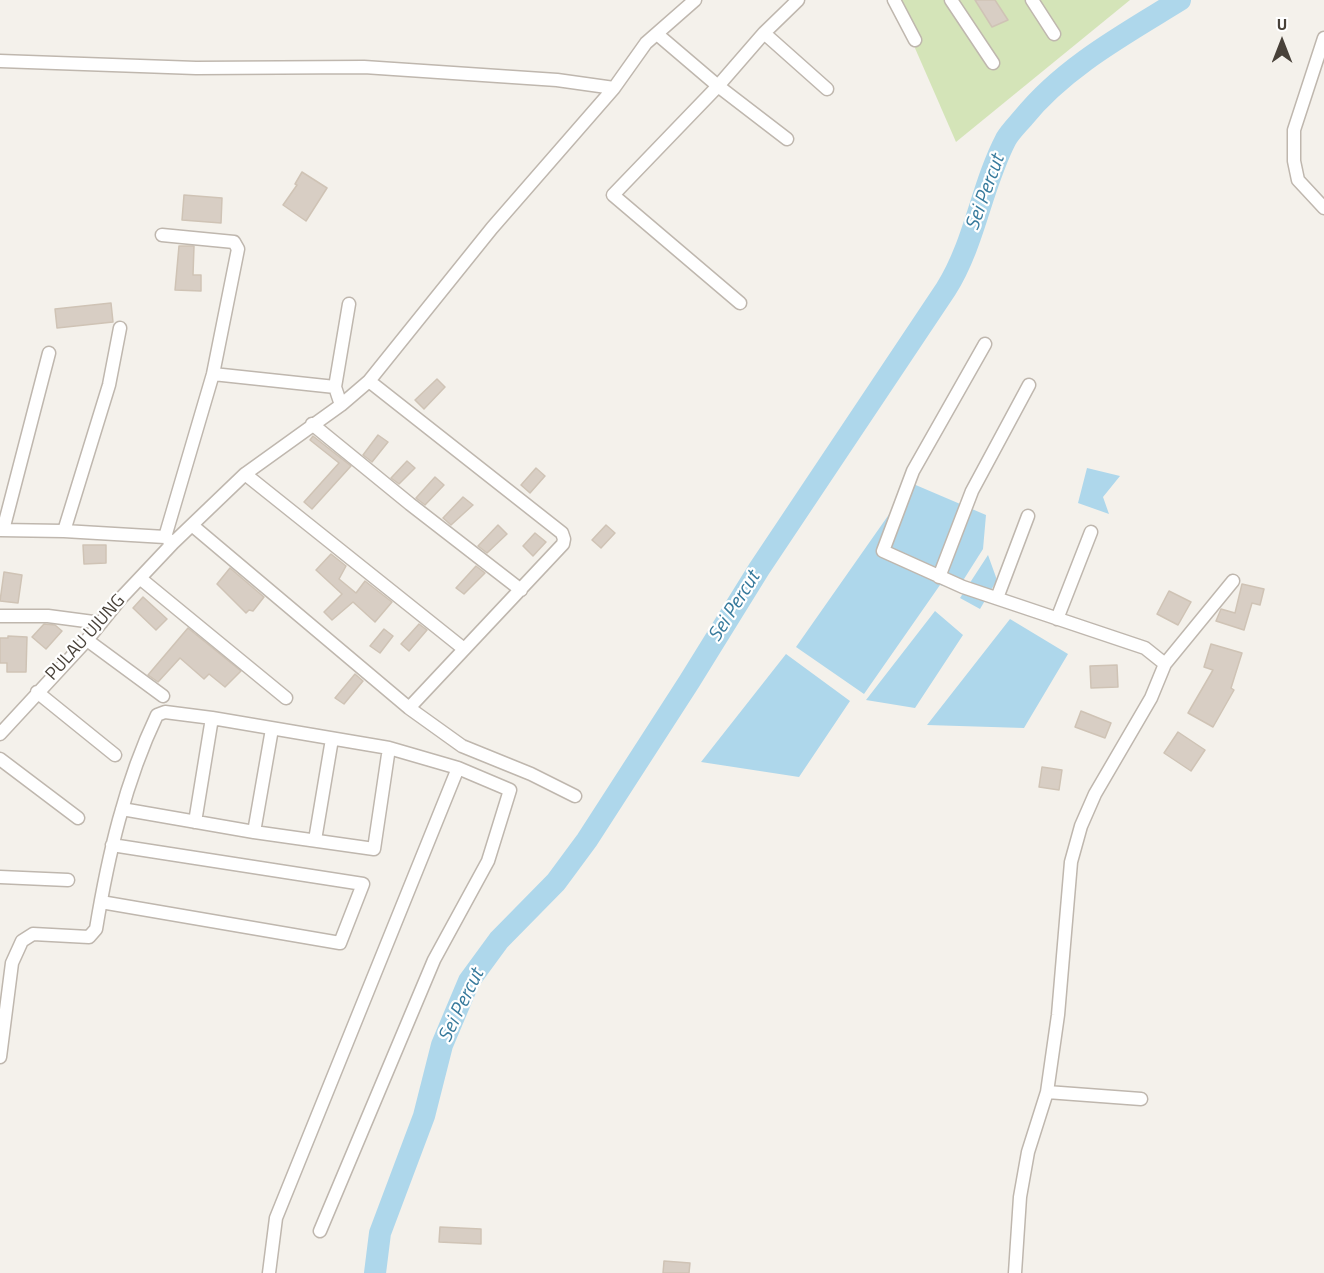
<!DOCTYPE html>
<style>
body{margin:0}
#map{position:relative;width:1324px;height:1273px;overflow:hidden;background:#f4f1eb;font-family:"Titillium Web",sans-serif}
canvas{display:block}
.north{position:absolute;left:1252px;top:12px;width:60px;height:60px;-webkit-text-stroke:4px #fff;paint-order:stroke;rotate:0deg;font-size:16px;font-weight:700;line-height:24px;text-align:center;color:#484139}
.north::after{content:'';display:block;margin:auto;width:21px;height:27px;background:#484139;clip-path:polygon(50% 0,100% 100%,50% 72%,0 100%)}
</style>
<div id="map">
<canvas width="1324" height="1273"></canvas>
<div class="north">U</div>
</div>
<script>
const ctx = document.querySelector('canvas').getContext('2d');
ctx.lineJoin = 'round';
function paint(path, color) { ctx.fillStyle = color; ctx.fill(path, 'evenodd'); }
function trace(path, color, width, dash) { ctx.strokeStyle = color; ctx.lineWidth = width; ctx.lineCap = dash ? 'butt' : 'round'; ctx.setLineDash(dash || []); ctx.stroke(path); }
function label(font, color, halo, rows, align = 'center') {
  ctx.font = font + ' "Titillium Web",sans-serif'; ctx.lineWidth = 4.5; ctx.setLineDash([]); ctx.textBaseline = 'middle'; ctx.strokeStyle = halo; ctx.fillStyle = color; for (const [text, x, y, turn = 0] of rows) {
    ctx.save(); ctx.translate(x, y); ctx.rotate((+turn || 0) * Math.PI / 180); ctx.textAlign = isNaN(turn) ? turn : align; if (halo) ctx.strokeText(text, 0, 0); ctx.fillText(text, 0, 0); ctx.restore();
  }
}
const green = new Path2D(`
 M894,0h236l-174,142z`);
const water = new Path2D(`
 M1087,468l33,8 -17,21 6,17 -31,-11z
 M911,483l75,32 -3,34 -26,41 -17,-5 -76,109 -68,-47z
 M988,555l9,25 -17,29 -20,-11z
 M935,611l28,24 -48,73 -49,-8z
 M1010,619l58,35 -44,74 -97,-3z
 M786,654l64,47 -51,76 -98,-15z`);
const river = new Path2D(`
 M375,1273l5,-40 44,-117 18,-71 27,-64 30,-41 57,-58 31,-42 102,-158 70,-113 187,-280c29,-46 35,-102 60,-150 4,-7 11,-14 17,-21 41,-51 102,-84 157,-118`);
const building = new Path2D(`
 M975,0h20l13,20 -16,7z
 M302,172l25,16 -21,33 -23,-16 14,-20 -2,-1z
 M184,195l38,3 -1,25 -39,-3z
 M179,246h15l-1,29h8v16l-26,-1z
 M111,303l2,19 -56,6 -2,-19z
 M437,379l8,8 -21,22 -9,-9z
 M378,435l10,7 -16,20 -9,-7z
 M313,436l38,30 -39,43 -8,-7 35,-39 -29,-23z
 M407,461l8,7 -16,16 -8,-6z
 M536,468l9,8 -15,17 -9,-8z
 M435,477l9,8 -19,20 -9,-7z
 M463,497l10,8 -22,20 -8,-7z
 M498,525l9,9 -20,19 -9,-7z
 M606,525l9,8 -14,15 -9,-8z
 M535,533l11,9 -13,14 -10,-10z
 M83,545h23v18l-22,1z
 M331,554l15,12 -7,13 17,14 9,-12 27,21 -17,20 -22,-20 -21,18 -8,-8 18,-18 -26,-24z
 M476,566l9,7 -21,21 -8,-6z
 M230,568l34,29 -11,14 -4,-1 -3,3 -29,-29z
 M4,572l18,3 -4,28 -18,-2z
 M1242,584l22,5 -4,16 -8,-2 -8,27 -28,-9 5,-12 14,4z
 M1169,591l22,11 -13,23 -21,-11z
 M143,597l24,22 -11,11 -23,-22z
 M44,624l11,1 7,6 -16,18 -14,-12z
 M419,624l8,6 -18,21 -8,-7z
 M188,628l53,43 -16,16 -16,-13 -5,5 -24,-21 -22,24 -10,-7z
 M384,629l9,7 -13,17 -10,-7z
 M8,636l19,1 -1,35h-19v-9h-7v-25h8z
 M1211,644l31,9 -11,35 3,2 -21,37 -25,-14 25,-43 -9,-3z
 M1117,665l1,22 -27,1 -1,-22z
 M355,674l8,7 -19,23 -9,-6z
 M1081,711l30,12 -6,15 -30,-11z
 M1178,732l27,18 -14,21 -27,-18z
 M1042,767l20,3 -3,20 -20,-3z
 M440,1227l41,2v15l-42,-2z
 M664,1261l26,2 -1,10h-26z`);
const minor = new Path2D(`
 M894,0l21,40
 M951,0l42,63
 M1032,0l22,34
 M764,33l34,-33
 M657,34l61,52 69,53
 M1324,38l-30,92v31l4,19 26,28
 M0,61l196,7 168,-1 193,13 57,8
 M162,235l72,7 4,7 -25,125 -48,163
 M740,303l-127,-108 105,-109 46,-53 63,56
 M985,344l-72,127 -30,80 80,36 182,61 20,16 -14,34 -56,96 -14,32 -10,36 -13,153 -11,77 -19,60 -8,45 -5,76
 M213,374l122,13 6,18
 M369,381l193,152 2,6 -1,5 -154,164
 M335,387l14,-83
 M312,424l98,80 111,86
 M245,474l219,175
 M193,526l216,182 53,38 69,28 44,22
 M0,530l64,1 101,6 7,5
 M3,530l46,-177
 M64,531l45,-146 11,-57
 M939,577l33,-86 57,-106
 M141,579l145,119
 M997,598l31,-82
 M0,616h48l53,7
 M1057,619l34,-87
 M87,640l76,56
 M1165,664l68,-83
 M37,692l78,63
 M0,734l87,-94 35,-43 51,-54 72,-69 96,-69 28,-24 123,-153 122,-140 32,-45 49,-43
 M0,759l78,59
 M195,822l17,-104
 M254,832l18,-103
 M315,840l17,-101
 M0,877l68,3
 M101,902l239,41 23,-59 -251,-39
 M0,1057l12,-94 10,-22 11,-7 56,3 7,-8c12,-73 29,-147 61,-214l8,-3 47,6 177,30 -15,101 -120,-17 -132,-23
 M1047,1092l94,7
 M320,1231l114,-271 54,-99 22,-71 -52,-22 -69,-20
 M269,1273l7,-55 182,-450`);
const streetNames = [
 ["PULAU UJUNG",86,638,-48]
];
const waterNames = [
 ["Sei Percut",986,193,-70],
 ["Sei Percut",735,607,-58],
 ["Sei Percut",462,1006,-64]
];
paint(green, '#d4e4b8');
paint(water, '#aed7eb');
trace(river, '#aed7eb', 22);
paint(building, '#d8cec4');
trace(building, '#cfc3b5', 1.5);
trace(minor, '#bfb7ae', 15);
trace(minor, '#fff', 12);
label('18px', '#484139', '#fff', streetNames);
label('italic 20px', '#377a9c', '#fff', waterNames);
</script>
